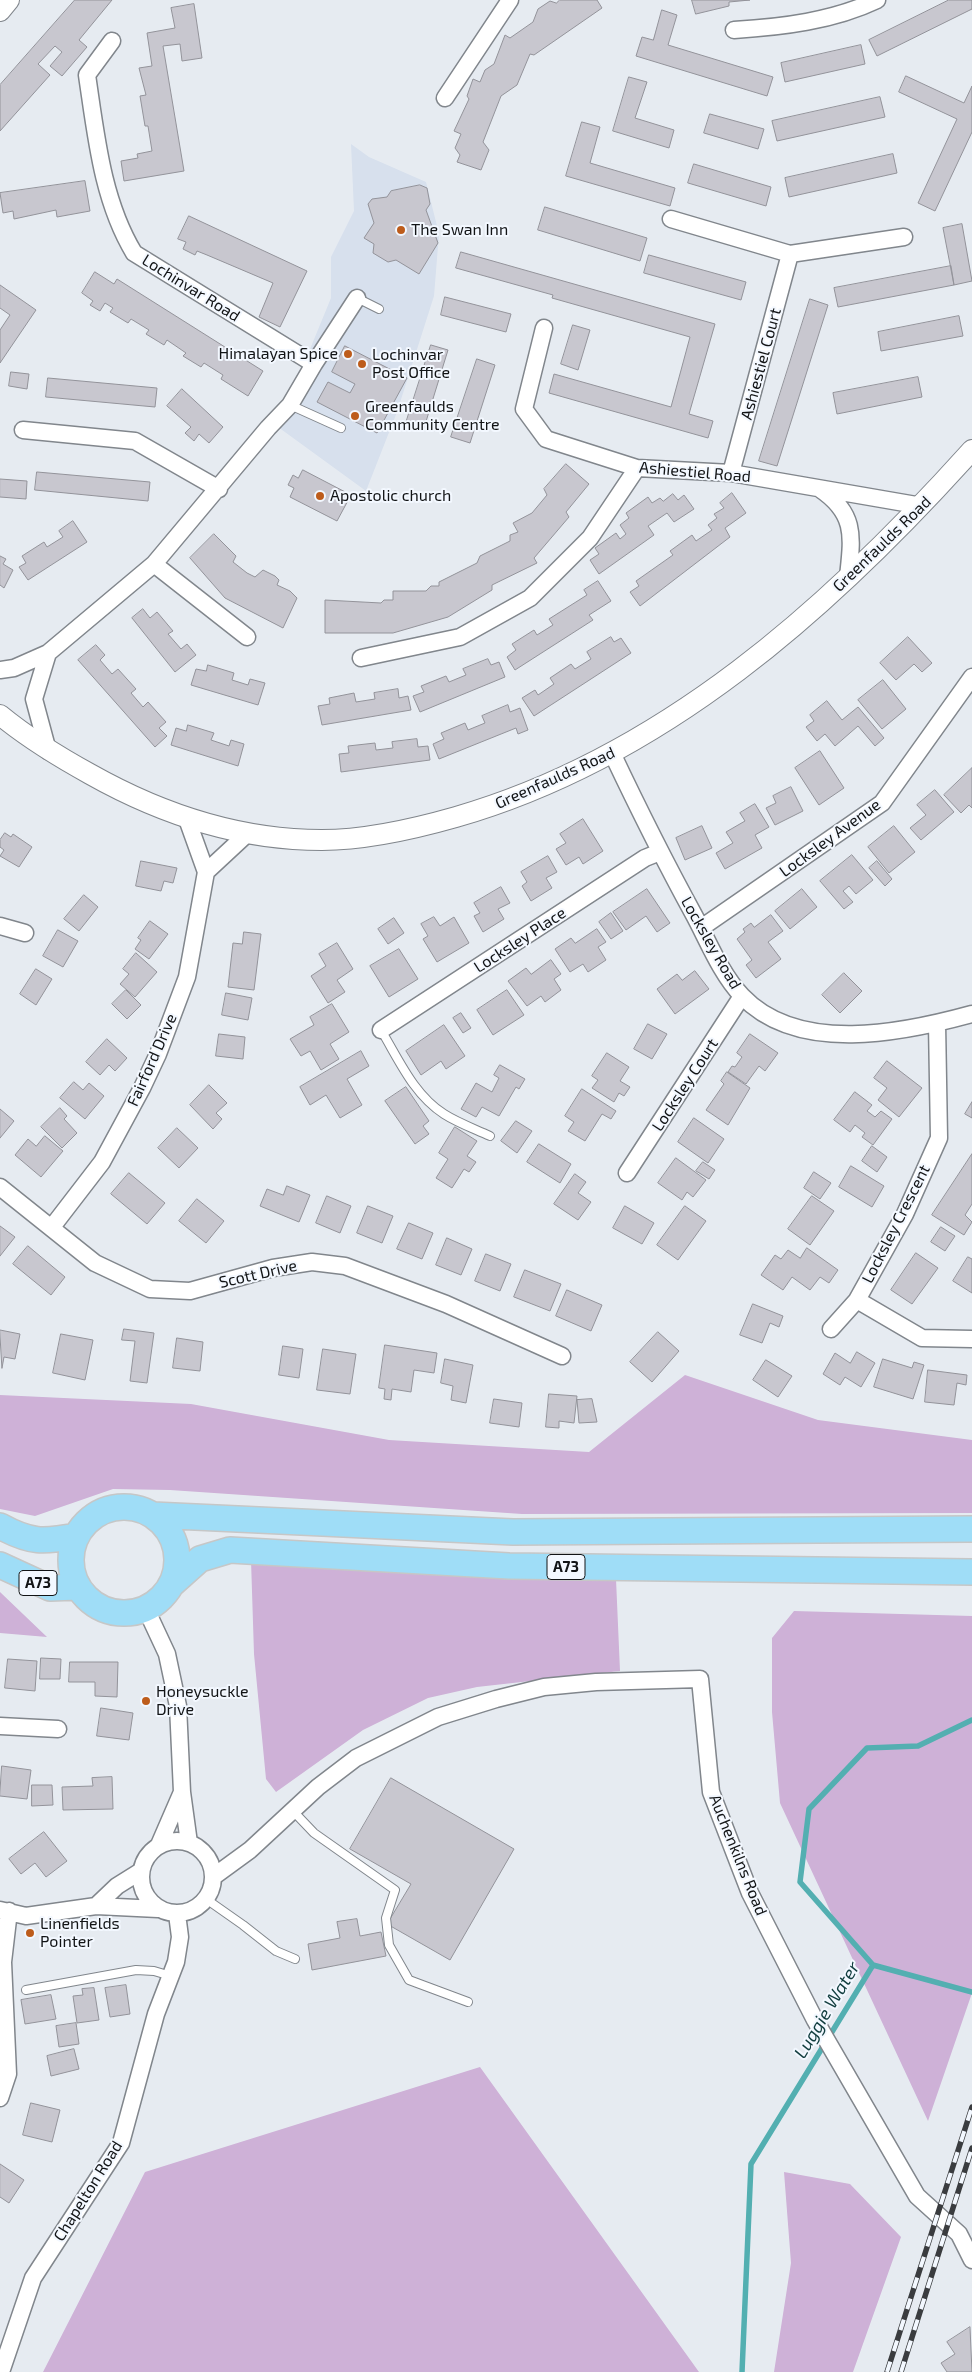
<!DOCTYPE html>
<style>
body{margin:0}
canvas{display:block;background:#e6ebf1}
</style>
<canvas width="972" height="2372"></canvas>
<script>
const ctx = document.querySelector('canvas').getContext('2d');
ctx.lineJoin = 'round';
function paint(path, color) { ctx.fillStyle = color; ctx.fill(path, 'evenodd'); }
function trace(path, color, width, dash) { ctx.strokeStyle = color; ctx.lineWidth = width; ctx.lineCap = dash ? 'butt' : 'round'; ctx.setLineDash(dash || []); ctx.stroke(path); }
function label(font, color, halo, rows, align = 'center') {
  ctx.font = font + ' "Exo 2",sans-serif'; ctx.lineWidth = 4; ctx.setLineDash([]); ctx.textBaseline = 'middle'; ctx.strokeStyle = halo; ctx.fillStyle = color; for (const [text, x, y, turn = 0] of rows) {
    ctx.save(); ctx.translate(x, y); ctx.rotate((+turn || 0) * Math.PI / 180); ctx.textAlign = isNaN(turn) ? turn : align; if (halo) ctx.strokeText(text, 0, 0); ctx.fillText(text, 0, 0); ctx.restore();
  }
}
const built = new Path2D(`
 M351,144l18,13 57,25 13,52 -5,62 -37,116 -31,79 -88,-64 53,-129v-41l23,-46z`);
const green = new Path2D(`
 M685,1375l133,45 154,20v73l-450,1 -352,-24 -57,-1 -78,27 -35,-7v-114l191,9 198,36 200,12z
 M251,1560l365,19 4,92 -143,16 -49,11 -65,32 -87,62 -10,-13 -12,-125z
 M0,1592l47,45 -47,-4z
 M794,1611l178,5v377l-44,128 -148,-318 -8,-91v-74z
 M480,2067l219,305h-656l102,-200z
 M784,2172l66,12 51,53 -48,135h-79l17,-109z`);
const stream = new Path2D(`
 M873,1965l99,27
 M742,2372l9,-208 122,-199 -73,-83 9,-73 58,-61 51,-2 54,-26`);
const building = new Path2D(`
 M75,0h37l-33,40 8,7 -25,29 -12,-10 12,-14 -7,-6 -17,18 12,11 -50,56v-46z
 M560,0h37l5,8 -68,47 -4,-1 -13,31 -16,11 -18,46 6,8 -8,20 -24,-8 3,-7 -5,-7 6,-14 -7,-3 15,-32 -2,-3 6,-17 7,3 5,-12 9,-6 11,-29 5,3 23,-16 5,-13 12,-8 6,2z
 M692,0h58l-21,2v4l-33,8z
 M949,0h23v9l-95,47 -8,-16z
 M194,4l8,54 -20,3 -2,-17 -17,2 21,125 -60,10 -3,-20 17,-3 -1,-4 15,-3 -4,-25h-3l-5,-30 6,-1 -7,-27 13,-2 -5,-33 28,-5 -4,-20z
 M662,10l15,5 -9,30 105,32 -6,19 -131,-40 6,-19 11,3z
 M861,45l4,19 -80,18 -4,-19z
 M906,76l58,27 8,-17v46l-37,79 -17,-8 39,-84 -58,-27z
 M629,77l18,5 -12,36 39,12 -5,18 -56,-17z
 M880,97l5,20 -108,24 -5,-20z
 M710,114l54,15 -6,20 -54,-16z
 M582,122l18,5 -10,36 85,25 -5,18 -104,-30z
 M893,154l4,19 -108,24 -4,-19z
 M694,164l77,23 -5,19 -78,-23z
 M85,181l5,30 -33,6 -1,-7 -42,9 -1,-8 -10,2 -3,-20z
 M420,185l7,3 3,16 -4,6 12,33 -19,31 -23,-14 -8,2 -15,-9 1,-9 -10,-6 10,-15 -6,-19 4,-5 15,-2 4,-6z
 M545,207l102,31 -7,23 -102,-31z
 M189,216l118,55 -27,56 -21,-10 14,-34 -66,-28 -10,-4 -2,4 -12,-6 3,-7 -8,-3z
 M962,224l10,57 -18,4 -11,-57z
 M461,252l254,72 -26,90 24,7 -5,17 -159,-45 5,-19 117,33 19,-70 -138,-39 1,-3 -97,-27z
 M649,255l97,27 -5,18 -97,-27z
 M951,266l3,19 -116,22 -4,-19z
 M95,272l19,12 3,-5 146,92 -15,25 -27,-17 2,-4 -19,-12 -3,4 -18,-11 3,-3 -19,-13 -3,5 -18,-11 3,-4 -18,-11 -3,4 -18,-11 3,-4 -8,-5 -5,8 -10,-6 3,-4 -11,-8z
 M0,285l36,25 -36,53v-33l10,-15 -10,-7z
 M445,297l66,17 -5,18 -65,-17z
 M810,299l18,6 -51,161 -18,-5z
 M959,316l4,20 -82,15 -3,-19z
 M573,325l17,5 -12,40 -17,-6z
 M431,345l17,5 -24,78 -18,-5z
 M345,346l62,32 -30,55 -60,-31 11,-20 22,11 5,-9 -23,-12z
 M477,359l18,6 -25,78 -19,-6z
 M11,372l18,2 -2,15 -18,-3z
 M918,377l4,20 -85,17 -4,-21z
 M48,378l109,10 -2,19 -109,-10z
 M182,389l41,38 -14,16 -10,-9 -5,7 -9,-8 6,-6 -24,-21z
 M566,464l23,20 -23,28 3,5 -35,41 3,5 -45,22v5l-44,27 -55,16h-68v-33l56,3 3,-3h9v-9h33l5,-5h8v-4l38,-19 3,-7 30,-15v-6l8,-3 -5,-9 19,-10 15,-18 -3,-6z
 M303,470l48,25 -14,26 -47,-24 4,-9 -6,-3 5,-10 5,3z
 M37,472l113,10 -2,19 -113,-11z
 M0,479l27,2 -1,18 -26,-2z
 M732,493l14,20 -21,15 5,9 -90,69 -10,-14 9,-6 -3,-5 37,-26 -3,-4 22,-16 4,6 16,-11 -4,-5 9,-7 -3,-4 10,-6 -4,-5z
 M673,494l5,6 6,-5 10,14 -20,13 -7,-9 -19,13 6,9 -55,39 -9,-14 9,-6 -4,-6 21,-15 4,6 6,-5 -6,-9 9,-7 -3,-5 22,-16 4,6 8,-5 3,3z
 M73,521l14,21 -59,38 -9,-13 7,-4 -4,-7 22,-14 3,5 16,-10 -4,-6z
 M214,534l22,22 -3,6 14,11 8,4 8,-7 12,6 4,4 -2,5 13,6 7,7 -14,30 -58,-30 -35,-40z
 M0,556l6,3 -3,5 10,6 -9,18 -4,-3z
 M598,581l13,20 -22,14 4,5 -78,50 -8,-13 9,-7 -4,-6 22,-14 3,5 16,-10 -4,-6 38,-24 -3,-5z
 M143,609l7,9 7,-6 16,19 -5,3 13,15 6,-5 9,11 -21,17 -43,-54z
 M611,637l3,5 7,-4 10,15 -97,63 -12,-18 13,-8 3,5 16,-11 -4,-6 21,-14 4,5 16,-10 -4,-7z
 M908,637l24,26 -10,9 -8,-8 -18,16 -16,-17z
 M96,645l9,10 -5,5 12,14 6,-5 18,20 -5,4 12,14 5,-5 18,20 -7,6 8,8 -12,11 -77,-87z
 M488,659l3,6 8,-3 6,15 -85,35 -7,-16 11,-4 -3,-6 25,-10 3,6 17,-7 -3,-6z
 M208,665l26,8 -2,7 16,5 2,-6 15,4 -7,22 -67,-20 5,-16 10,2z
 M883,680l23,29 -24,20 -24,-29z
 M398,689l1,9 9,-2 3,14 -89,15 -4,-19 12,-2 -1,-6 25,-5 2,9 19,-3 -1,-6z
 M827,701l15,19 16,-13 26,31 -9,8 -17,-20 -23,20 -10,-12 -8,7 -11,-14 8,-6 -4,-6z
 M508,705l2,7 10,-4 8,22 -10,4 -2,-6 -77,31 -6,-15 11,-5 -3,-6 24,-10 3,7 17,-7 -3,-7z
 M188,725l26,8 -3,7 18,6 2,-6 13,4 -6,22 -67,-21 5,-17 10,3z
 M417,739l1,8 10,-1 2,14 -89,12 -2,-18 10,-1 -1,-7 27,-3 1,7 17,-2 -1,-6z
 M820,751l24,37 -25,17 -24,-37z
 M972,768v40l-3,-3 -8,8 -17,-18z
 M791,787l12,24 -28,14 -9,-17 10,-5 -3,-7z
 M935,790l19,22 -33,28 -11,-12 16,-13 -9,-10z
 M755,804l14,23 -14,8 7,13 -37,21 -9,-16 17,-10 -7,-11 19,-11 -5,-8z
 M583,819l20,32 -20,13 -4,-7 -13,8 -10,-16 10,-6 -6,-9z
 M702,826l10,22 -27,12 -9,-22z
 M894,826l21,26 -26,21 -21,-26z
 M5,833l6,4 2,-3 19,13 -13,20 -19,-11 4,-6 -4,-3v-7z
 M852,855l21,25 -17,14 -7,-8 -6,5 10,11 -9,7 -24,-28z
 M548,856l9,16 -11,6 6,10 -21,13 -9,-15 5,-4 -6,-10z
 M141,861l36,7 -4,15 -9,-2 -3,10 -25,-5z
 M877,861l15,18 -7,7 -16,-18z
 M501,887l9,16 -12,6 6,10 -21,13 -9,-16 6,-3 -6,-10z
 M647,889l23,34 -13,9 -11,-16 -20,14 -13,-18z
 M802,889l15,18 -27,22 -15,-18z
 M84,895l14,12 -19,24 -15,-12z
 M611,913l12,18 -12,8 -12,-17z
 M771,915l12,16 -15,11 13,17 -25,19 -10,-13 6,-5 -15,-21 8,-7 -2,-3 8,-6 3,4z
 M434,917l6,9 14,-9 15,26 -32,19 -14,-23 5,-3 -7,-12z
 M394,918l10,15 -16,11 -10,-15z
 M150,921l18,13 -19,25 -14,-10 6,-9 -3,-2z
 M597,929l9,13 -8,5 8,13 -18,12 -5,-8 -13,8 -15,-23 16,-11 4,5z
 M58,930l20,11 -15,26 -20,-11z
 M244,932l17,2 -7,56 -26,-3 5,-44 9,1z
 M337,943l16,26 -16,11 8,12 -17,11 -17,-27 15,-10 -7,-12z
 M399,949l19,30 -29,18 -19,-31z
 M136,953l21,19 -22,25 -15,-13 9,-10 -6,-5z
 M551,960l10,14 -7,5 7,11 -16,12 -4,-6 -14,10 -19,-25 18,-13 5,6z
 M36,969l16,10 -16,26 -16,-11z
 M695,971l14,18 -34,25 -18,-25 20,-15 5,6z
 M844,973l18,18 -22,22 -18,-18z
 M126,990l15,15 -14,14 -15,-15z
 M507,990l17,25 -31,20 -16,-25z
 M226,993l26,5 -4,22 -26,-5z
 M332,1004l17,28 -19,12 9,15 -18,11 -11,-19 -9,5 -11,-17 24,-14 -4,-8z
 M461,1013l10,15 -8,5 -10,-15z
 M648,1024l19,10 -15,25 -18,-10z
 M444,1025l21,31 -19,13 -5,-8 -20,14 -15,-24z
 M219,1034l26,3 -2,22 -27,-3z
 M750,1034l28,19 -13,18 -6,-5 -13,18 -18,-12 4,-6 3,1 7,-10 -5,-4z
 M107,1039l20,19 -12,13 -6,-6 -9,10 -14,-13z
 M361,1051l8,15 -22,13 15,26 -22,13 -14,-23 -16,10 -10,-18z
 M607,1053l22,14 -9,14 10,6 -6,9 -5,-3 -5,9 -22,-14 6,-8 -6,-4z
 M887,1061l35,27 -23,29 -21,-17 9,-12 -13,-10z
 M500,1065l25,14 -6,10 -3,-2 -17,29 -17,-9 -6,10 -15,-8 15,-26 16,9 7,-14 -5,-3z
 M727,1072l23,16 -22,37 -22,-15 18,-26 -3,-3z
 M74,1082l9,8 6,-7 15,13 -19,23 -25,-21z
 M209,1085l18,18 -11,10 6,6 -9,10 -23,-24z
 M406,1087l23,34 -6,5 6,8 -14,10 -30,-43z
 M582,1089l34,22 -5,8 -9,-5 -17,27 -17,-10 6,-9 -9,-6z
 M855,1092l17,13 -5,6 8,6 6,-6 11,8 -19,26 -11,-8 3,-4 -10,-8 -5,7 -16,-12z
 M972,1102v16l-7,-4z
 M60,1108l7,8 -3,3 13,14 -15,15 -21,-21z
 M0,1109l14,12 -14,17z
 M694,1118l30,21 -16,24 -30,-21z
 M516,1121l16,10 -15,22 -16,-12z
 M455,1127l22,14 -10,15 9,6 -7,10 -5,-3 -12,19 -16,-10 12,-19 -9,-6z
 M177,1128l21,20 -19,20 -21,-20z
 M45,1136l18,15 -22,26 -26,-22 13,-16 8,7z
 M539,1144l32,20 -11,19 -33,-21z
 M872,1146l15,11 -10,15 -15,-11z
 M972,1154v50l-7,11 7,7 -8,13 -32,-20z
 M676,1158l30,22 -13,17 -6,-5 -5,8 -24,-17z
 M703,1162l12,8 -6,9 -13,-8z
 M851,1166l33,20 -12,21 -33,-20z
 M814,1172l17,11 -11,16 -16,-11z
 M129,1173l36,30 -18,21 -36,-30z
 M575,1174l11,8 -8,11 13,9 -13,18 -24,-16z
 M287,1186l23,9 -11,27 -39,-16 7,-17 16,6z
 M327,1196l24,10 -11,27 -24,-10z
 M812,1196l22,15 -24,34 -22,-16z
 M197,1199l27,22 -18,22 -27,-22z
 M368,1206l25,10 -11,27 -25,-10z
 M625,1206l29,17 -12,21 -29,-16z
 M685,1206l21,15 -28,39 -21,-15z
 M409,1223l24,10 -11,26 -25,-10z
 M0,1226l15,11 -15,19z
 M941,1227l14,9 -10,15 -14,-9z
 M447,1238l25,11 -11,26 -25,-10z
 M28,1246l37,31 -14,18 -38,-31z
 M807,1248l31,22 -9,13 -9,-6 -10,13 -18,-13 -9,13 -22,-15 14,-20 6,4 7,-9 12,8z
 M916,1253l22,15 -26,36 -21,-14z
 M486,1254l25,10 -11,27 -25,-10z
 M968,1257l4,2v34l-19,-12z
 M525,1270l36,14 -11,27 -36,-14z
 M567,1290l35,15 -11,26 -35,-15z
 M753,1304l30,12 -4,11 -9,-4 -8,20 -22,-8z
 M124,1329l30,4 -7,50 -17,-2 5,-40 -13,-1z
 M0,1330l20,4 -5,25 -11,-2 -2,11z
 M658,1332l21,19 -27,31 -22,-20z
 M61,1334l32,6 -8,40 -32,-7z
 M177,1338l26,4 -3,29 -27,-3z
 M385,1345l52,8 -3,20 -20,-3 -3,22 -19,-3 -1,11 -7,-1 1,-10 -6,-1z
 M283,1346l20,3 -4,29 -20,-3z
 M323,1349l33,5 -6,40 -33,-4z
 M857,1352l18,11 -14,24 -16,-10 -5,8 -17,-11 12,-21 15,10z
 M445,1359l28,6 -7,38 -15,-3 2,-14 -12,-3z
 M883,1359l29,9 2,-6 10,3 -11,34 -39,-12z
 M766,1360l26,16 -14,21 -25,-17z
 M928,1370l39,5 -1,10 -9,-2 -3,22 -29,-3z
 M549,1394l28,2 -3,27 -15,-2v7l-13,-1z
 M494,1399l28,4 -3,24 -29,-4z
 M592,1399l5,23 -18,1 -2,-23z
 M41,1658l20,1 -1,20h-20z
 M8,1659l29,2 -2,30 -30,-3z
 M70,1662h48l-1,35 -22,-1v-14h-26z
 M101,1708l32,5 -4,27 -32,-4z
 M2,1766l29,4 -4,29 -27,-3z
 M112,1777l1,32 -50,1 -1,-23 31,-1 -1,-8z
 M391,1778l123,71 -64,111 -63,-36 24,-40 -61,-35z
 M32,1785h20l1,20 -21,1z
 M44,1832l23,29 -21,16 -11,-14 -14,11 -12,-15z
 M357,1919l3,17 21,-4 5,24 -74,14 -4,-26 32,-6 -3,-16z
 M126,1985l4,29 -20,3 -5,-29z
 M94,1988l5,32 -22,3 -4,-27 10,-1 -1,-6z
 M51,1995l5,24 -31,5 -4,-24z
 M76,2023l3,21 -20,3 -3,-21z
 M74,2049l5,20 -28,7 -4,-20z
 M31,2103l29,7 -8,32 -29,-7z
 M0,2164l24,16 -15,23 -9,-6z
 M970,2327l2,45h-25l-6,-9 14,-9 -8,-12z`);
const service = new Path2D(`
 M357,298l22,11
 M290,405l51,23
 M381,1030c18,30 33,65 63,84 14,9 31,15 46,22
 M293,1811l21,22 81,57 -9,28 3,27 20,35 59,22
 M206,1899l37,26 33,26 19,8
 M26,1990l110,-20 18,1 17,5`);
const minor = new Path2D(`
 M734,30c48,-3 99,-9 143,-30
 M112,41l-25,34c9,60 15,125 47,178l180,111
 M445,98l65,-98
 M671,219l119,35 114,-17
 M544,328l-20,81 22,30 91,29 94,5 191,33
 M23,430l112,11 84,48
 M731,473l59,-219
 M820,489c37,25 32,49 28,88
 M154,564l93,73
 M361,658l99,-21 70,-39 60,-60 47,-70
 M0,670l14,-2 34,-15 106,-89 114,-136 22,-23 24,-41 43,-66
 M48,751l-14,-52 14,-46
 M612,753c26,55 53,109 82,162 14,26 27,59 48,81 56,59 161,37 230,18
 M187,819l19,53
 M0,926l25,7
 M701,928l181,-125 90,-126
 M937,1023l2,115 -34,76 -48,86 65,38 50,1
 M381,1030l264,-172 15,-6
 M627,1173l115,-177
 M0,1187l95,76 55,26 40,2 83,-23 39,-6 33,4 101,38 116,52
 M52,1227l50,-65 40,-74 16,-34 29,-77 19,-105 42,-39
 M831,1329l26,-29
 M146,1609l21,45 11,52 4,86 7,51
 M0,1726l58,3
 M141 1877a36 36 0 1 1 72 0a36 36 0 1 1-72 0Z
 M159,1845l23,-53
 M213,1877l37,-27 68,-63 38,-29 82,-41 58,-18 48,-12 52,-5 104,-3 11,113 39,101 65,127 102,176 42,38 13,26
 M96,1906l21,-20 24,-15
 M0,1910l26,6 70,-10 62,3
 M0,2098l8,-24 -5,-112 6,-51
 M1,2372l32,-94 88,-135 35,-129 20,-52 4,-25 -3,-23`);
const tertiary = new Path2D(`
 M0,11l9,-11
 M0,715c28,23 59,42 90,59 71,40 150,66 232,66 45,0 92,-11 134,-23 208,-60 374,-209 516,-367`);
const primary = new Path2D(`
 M71 1560a53 53 0 1 1 106 0a53 53 0 1 1-106 0Z
 M153,1515l360,17 459,-3
 M0,1526c31,17 43,16 77,10
 M0,1565l50,23 28,-1
 M172,1584l28,-25 30,-9 279,16 463,6`);
const rail = new Path2D(`
 M887,2372l85,-265
 M901,2372l71,-224`);
const markers = [
 [401,230,5,"#bd5c1b"],
 [348,354,5,"#bd5c1b"],
 [362,364,5,"#bd5c1b"],
 [355,416,5,"#bd5c1b"],
 [320,496,5,"#bd5c1b"],
 [146,1701,5,"#bd5c1b"],
 [30,1933,5,"#bd5c1b"]
];
const shields = [
 [566,1567,38],
 [38,1583,38]
];
const shieldNames = [
 ["A73",566,1567],
 ["A73",38,1583]
];
const poiNames = [
 ["The Swan Inn",411,230],
 ["Himalayan Spice",338,354,"right"],
 ["Lochinvar",372,355],
 ["Post Office",372,373],
 ["Greenfaulds",365,407],
 ["Community Centre",365,425],
 ["Apostolic church",330,496],
 ["Honeysuckle",156,1692],
 ["Drive",156,1710],
 ["Linenfields",40,1924],
 ["Pointer",40,1942]
];
const streetNames = [
 ["Lochinvar Road",191,288,32],
 ["Ashiestiel Court",761,364,-75],
 ["Ashiestiel Road",695,472,5],
 ["Greenfaulds Road",882,544,-44],
 ["Greenfaulds Road",555,778,-24],
 ["Locksley Avenue",830,838,-36],
 ["Locksley Place",520,940,-33],
 ["Locksley Road",711,943,60],
 ["Fairford Drive",152,1060,-66],
 ["Locksley Court",685,1085,-57],
 ["Locksley Crescent",896,1224,-63],
 ["Scott Drive",258,1274,-13],
 ["Auchenkilns Road",738,1855,68],
 ["Chapelton Road",88,2191,-58]
];
const waterNames = [
 ["Luggie Water",827,2010,-59]
];
paint(built, '#d7e0ed');
paint(green, '#ceb1d7');
trace(stream, '#53afb1', 5.5);
paint(building, '#c8c7cf');
trace(building, '#93939a', 1);
trace(service, '#81868c', 10);
trace(minor, '#81868c', 19);
trace(tertiary, '#81868c', 22);
trace(primary, '#c6c7c7', 28);
trace(service, '#fff', 8);
trace(minor, '#fff', 16);
trace(tertiary, '#fff', 20);
trace(primary, '#9fddf7', 25);
trace(rail, '#3a3c3f', 5.5);
trace(rail, '#f3f8ff', 4, [11]);
for (const [x, y, r, color] of markers) { const dot = new Path2D(); dot.arc(x, y, r, 0, 2 * Math.PI); ctx.fillStyle = color; ctx.fill(dot); trace(dot, '#f3f8ff', 2); }
for (const [x, y, w] of shields) { const box = new Path2D(); box.roundRect(x - w / 2, y - 12.5, w, 25, 4); ctx.fillStyle = '#f3f8ff'; ctx.fill(box); trace(box, '#121416', 1); }
label('bold 15px', '#121416', null, shieldNames);
label('16px', '#121416', '#f3f8ff', poiNames, 'left');
label('16px', '#121416', '#f3f8ff', streetNames);
label('italic 18px', '#113d3e', '#f3f8ff', waterNames);
</script>
